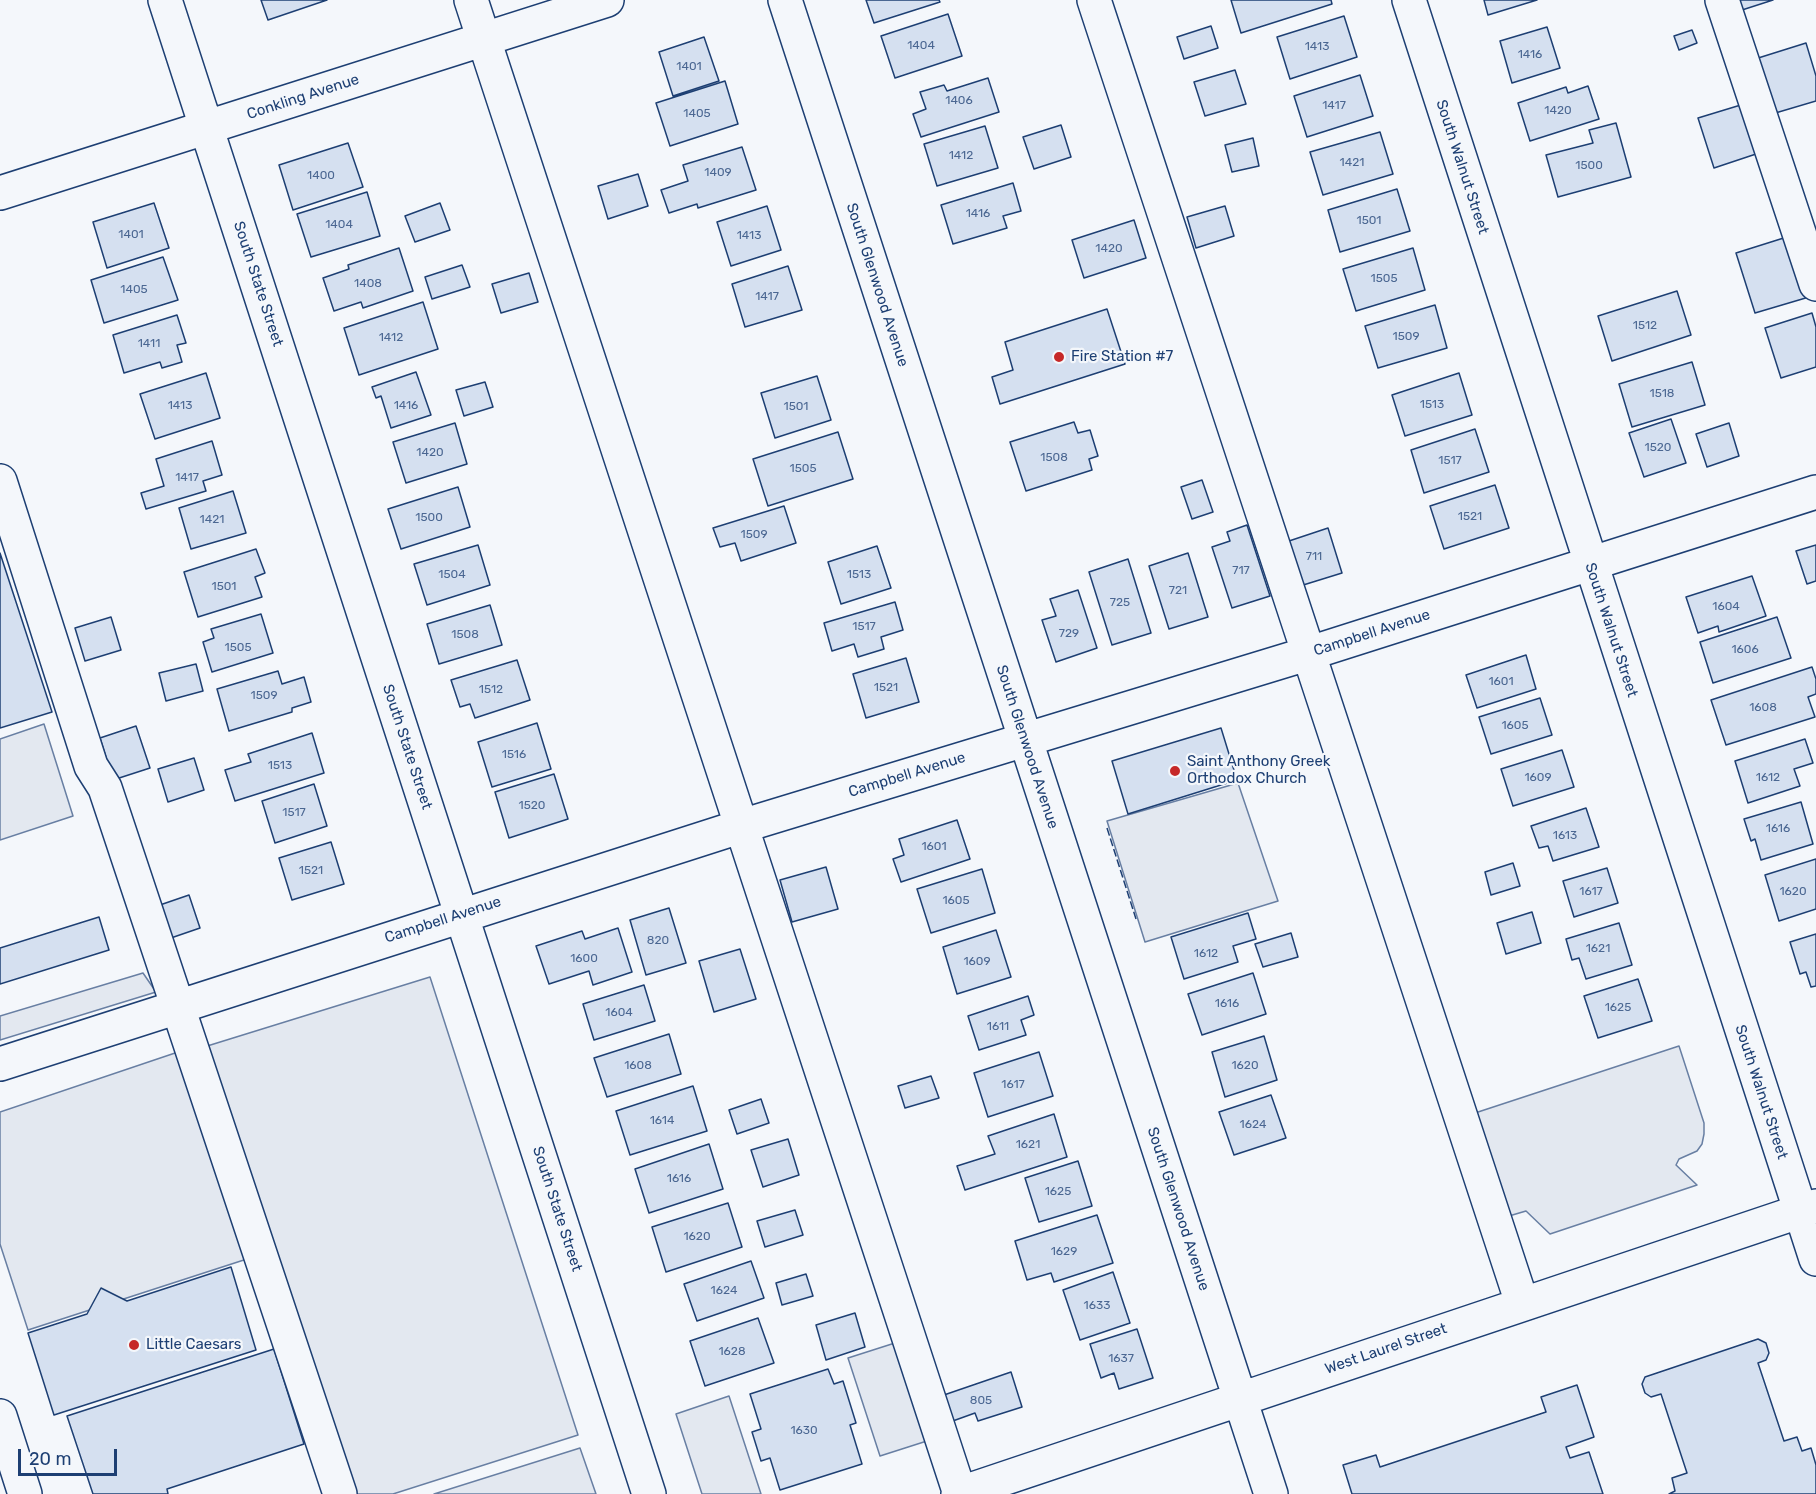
<!DOCTYPE html>
<style>
body{margin:0}
#map{position:relative;width:1816px;height:1494px;overflow:hidden;background:#f4f7fb;font-family:Rubik,sans-serif}
canvas{display:block}
.scale{position:absolute;left:18px;top:1449px;width:99px;height:27px;box-sizing:border-box;border:3px solid #1d3f73;border-top:0;padding-left:8px;font-size:18px;line-height:21px;white-space:nowrap;color:#1d3f73;-webkit-text-stroke:4px #f4f7fb;paint-order:stroke}
</style>
<div id="map">
<canvas width="1816" height="1494"></canvas>
<div class="scale">20 m</div>
</div>
<script>
const ctx = document.querySelector('canvas').getContext('2d');
ctx.lineJoin = 'round';
function paint(path, color) { ctx.fillStyle = color; ctx.fill(path, 'evenodd'); }
function trace(path, color, width, dash) { ctx.strokeStyle = color; ctx.lineWidth = width; ctx.lineCap = dash ? 'butt' : 'round'; ctx.setLineDash(dash || []); ctx.stroke(path); }
function label(font, color, halo, rows, align = 'center') {
  ctx.font = font + ' Rubik,sans-serif'; ctx.lineWidth = 4.5; ctx.setLineDash([]); ctx.textBaseline = 'middle'; ctx.strokeStyle = halo; ctx.fillStyle = color; for (const [text, x, y, turn = 0] of rows) {
    ctx.save(); ctx.translate(x, y); ctx.rotate((+turn || 0) * Math.PI / 180); ctx.textAlign = isNaN(turn) ? turn : align; if (halo) ctx.strokeText(text, 0, 0); ctx.fillText(text, 0, 0); ctx.restore();
  }
}
const parking = new Path2D(`
 M44,724l29,92 -73,24v-101z
 M1238,783l40,118 -133,41 -38,-121z
 M143,973l13,19 -156,48v-24z
 M430,977l148,458 -185,59h-38l-151,-447z
 M1679,1046l25,77v11l-2,10 -5,7 -18,8 -3,6 21,20 -147,49 -24,-23 -17,5 -34,-103z
 M181,1051l69,207 -222,72 -28,-86v-132z
 M898,1342l32,98 -50,16 -32,-98z
 M729,1396l32,98h-59l-26,-80z
 M580,1448l16,46h-162z`);
const building = new Path2D(`
 M261,0h66l-59,20z
 M866,0h73l1,2 -66,21z
 M1231,0h100l1,4 -91,29z
 M1484,0h53l-49,15z
 M1739,0h34l-31,10z
 M948,14l14,42 -67,22 -14,-42z
 M1344,16l13,41 -67,22 -13,-42z
 M1211,26l7,22 -34,11 -7,-22z
 M1547,27l13,41 -48,15 -12,-42z
 M1692,30l5,13 -18,7 -5,-14z
 M704,37l15,44 -46,15 -14,-44z
 M1806,43l10,33v25l-44,13 -17,-55z
 M1235,70l11,34 -41,12 -11,-34z
 M1360,75l13,41 -66,21 -13,-41z
 M988,78l11,34 -78,25 -8,-23 13,-5 -6,-17 24,-7 3,6z
 M725,81l13,43 -68,22 -14,-43z
 M1588,86l11,33 -69,22 -12,-38 48,-16 2,6z
 M1744,104l15,49 -45,15 -16,-50z
 M1616,123l15,54 -73,20 -12,-42 47,-12 -4,-13z
 M1061,125l10,32 -37,12 -11,-32z
 M985,126l13,42 -61,18 -13,-42z
 M1380,132l13,42 -70,21 -13,-43z
 M1253,138l6,28 -27,6 -7,-27z
 M348,143l15,44 -70,23 -14,-45z
 M742,147l14,43 -58,18 -1,-4 -28,9 -8,-23 27,-9 -5,-16z
 M638,174l10,32 -40,13 -10,-33z
 M1013,183l8,28 -18,5 4,12 -54,16 -12,-39z
 M1397,189l13,42 -70,21 -12,-42z
 M367,192l13,44 -69,21 -14,-43z
 M154,203l15,45 -62,20 -14,-46z
 M440,203l10,27 -35,12 -10,-26z
 M767,206l14,44 -50,16 -14,-44z
 M1225,206l9,30 -38,12 -9,-31z
 M1134,220l12,38 -62,20 -12,-38z
 M1790,236l19,61 -54,16 -19,-60z
 M399,248l14,43 -50,17 -2,-6 -27,9 -11,-33 26,-9 -1,-4z
 M1413,248l12,42 -69,21 -13,-42z
 M163,257l15,43 -74,23 -13,-43z
 M462,265l8,22 -38,12 -7,-22z
 M788,266l14,44 -57,17 -13,-43z
 M529,273l9,29 -37,11 -9,-29z
 M1677,291l14,44 -79,26 -14,-45z
 M423,302l15,47 -79,26 -15,-47z
 M1435,305l12,43 -69,20 -13,-42z
 M1107,309l18,55 -125,40 -8,-27 21,-7 -8,-28z
 M1812,313l4,14v40l-35,11 -16,-50z
 M177,315l9,28 -9,2 5,17 -20,6 -2,-6 -36,11 -11,-38z
 M1692,362l13,43 -73,22 -13,-43z
 M416,372l15,43 -40,13 -10,-32 -5,2 -4,-11z
 M206,373l14,45 -65,21 -15,-45z
 M1459,373l13,42 -67,21 -13,-41z
 M817,376l14,44 -56,18 -14,-45z
 M485,382l8,25 -29,9 -8,-26z
 M1671,419l15,44 -42,14 -15,-44z
 M1074,422l4,11 12,-3 8,26 -9,3 3,11 -66,21 -16,-49z
 M455,423l12,41 -61,19 -13,-41z
 M1729,423l10,33 -32,11 -11,-33z
 M1475,429l14,43 -65,21 -13,-43z
 M838,432l15,47 -85,27 -15,-47z
 M212,441l10,34 -19,6 3,10 -60,18 -5,-16 23,-7 -8,-27z
 M1202,480l11,32 -21,7 -11,-32z
 M1495,485l14,43 -65,21 -14,-43z
 M458,487l12,40 -69,22 -13,-40z
 M233,491l13,42 -55,16 -12,-41z
 M784,506l12,37 -55,18 -6,-18 -15,4 -7,-19z
 M1247,525l23,71 -38,12 -20,-61 18,-6 -3,-9z
 M1328,528l14,45 -42,13 -14,-44z
 M478,545l12,40 -63,20 -13,-41z
 M1816,545v36l-9,3 -11,-33z
 M877,546l14,42 -50,16 -13,-42z
 M256,549l9,24 -10,4 7,20 -64,20 -14,-45z
 M0,553l52,159 -52,16z
 M1188,553l20,64 -39,12 -20,-63z
 M1128,559l23,74 -39,12 -23,-73z
 M1752,576l14,40 -47,16 -1,-6 -20,7 -12,-36z
 M1078,590l19,58 -41,14 -14,-42 14,-4 -6,-17z
 M895,602l8,28 -22,7 3,12 -26,8 -4,-13 -22,7 -8,-28z
 M490,605l12,40 -63,19 -12,-40z
 M261,614l12,39 -61,19 -9,-30 11,-4 -3,-9z
 M111,617l10,33 -36,11 -10,-33z
 M1777,617l14,41 -78,25 -13,-41z
 M1526,655l10,34 -59,19 -11,-33z
 M906,658l13,44 -53,16 -13,-44z
 M517,660l13,40 -55,18 -5,-14 -10,3 -9,-27z
 M196,664l7,27 -37,10 -7,-28z
 M1812,667l4,12v15l-8,3 7,20 -89,28 -15,-45z
 M278,671l4,13 22,-7 7,25 -19,6v4l-63,19 -12,-42z
 M1540,698l12,37 -61,19 -12,-37z
 M537,723l14,46 -59,18 -14,-45z
 M136,726l14,42 -37,12 -13,-42z
 M1221,728l16,52 -109,34 -16,-53z
 M312,733l12,40 -89,28 -10,-31 26,-8 -3,-8z
 M1805,739l8,24 -19,6 6,17 -52,17 -13,-42z
 M1562,750l12,37 -61,19 -12,-37z
 M194,758l10,32 -36,12 -10,-33z
 M554,774l14,45 -59,19 -14,-46z
 M314,784l13,42 -52,17 -13,-42z
 M1801,802l12,42 -52,16 -6,-21 -4,2 -7,-22z
 M1586,808l13,39 -46,14 -5,-15 -9,2 -8,-22z
 M957,820l13,39 -69,23 -8,-23 11,-4 -5,-16z
 M331,842l13,42 -52,16 -13,-42z
 M1816,859v50l-37,12 -14,-46z
 M1513,863l7,23 -29,9 -6,-23z
 M826,867l12,42 -46,13 -12,-42z
 M1607,868l11,35 -44,14 -11,-36z
 M982,869l13,44 -64,20 -14,-44z
 M189,895l11,33 -32,11 -11,-33z
 M669,908l17,55 -40,12 -16,-55z
 M1532,912l9,31 -35,11 -9,-31z
 M1248,913l8,26 -23,7 5,16 -54,17 -13,-42z
 M99,917l10,33 -109,34v-36z
 M1619,923l13,42 -46,14 -7,-21 -7,2 -6,-21z
 M618,928l14,44 -39,13 -4,-14 -40,13 -13,-38 46,-15 3,8z
 M996,930l15,47 -54,17 -14,-47z
 M1291,933l7,24 -35,10 -8,-23z
 M1816,934v52l-5,1 -5,-15 -6,2 -10,-32z
 M740,949l16,50 -42,13 -15,-51z
 M1253,973l13,41 -64,21 -14,-41z
 M1638,979l14,42 -54,17 -14,-42z
 M644,985l11,36 -61,19 -11,-36z
 M1028,996l6,19 -13,5 5,15 -47,15 -11,-34z
 M669,1034l12,40 -74,23 -13,-39z
 M1264,1036l13,44 -52,17 -13,-45z
 M1039,1052l14,44 -65,21 -14,-44z
 M931,1076l8,22 -34,10 -7,-22z
 M693,1086l14,45 -77,24 -14,-44z
 M1271,1095l15,43 -52,17 -15,-43z
 M761,1099l8,24 -32,11 -8,-24z
 M1054,1114l13,43 -102,33 -8,-24 38,-12 -7,-18z
 M788,1139l11,36 -36,12 -12,-37z
 M709,1144l14,45 -74,24 -14,-44z
 M1078,1161l14,45 -53,16 -14,-44z
 M728,1203l14,44 -76,25 -14,-45z
 M795,1210l8,25 -38,12 -8,-26z
 M1097,1215l16,48 -59,19 -3,-9 -24,7 -12,-39z
 M751,1261l13,37 -67,23 -13,-37z
 M231,1267l25,83 -202,65 -26,-82 59,-19 14,-26 26,13z
 M1113,1272l17,51 -50,17 -17,-50z
 M806,1274l7,22 -31,9 -6,-22z
 M855,1313l10,34 -39,13 -10,-35z
 M758,1318l16,45 -69,23 -15,-45z
 M1137,1329l16,49 -34,11 -5,-16 -13,5 -11,-34z
 M1758,1339l8,4 3,10 -3,7 -8,3 26,78 13,-4 5,14 9,-3 5,17v29h-147l6,-3 -3,-13 15,-5 -26,-79 -10,3 -6,-4 -3,-9 3,-7z
 M274,1349l30,95 -137,45 1,5h-75l-26,-78z
 M828,1369l6,15 9,-3 13,42 -6,2 12,39 -82,26 -10,-32 -9,3 -9,-29 9,-3 -11,-35z
 M1011,1372l11,35 -44,14 -3,-8 -25,9 -9,-26z
 M1577,1385l17,52 -28,10 4,11 19,-6 14,42h-251l-9,-29 33,-10 4,12 166,-55 -5,-15z`);
const minor = new Path2D(`
 M165,0l484,1494
 M471,0l489,1494
 M785,0l486,1494
 M1094,0l428,1303
 M1409,0l407,1259
 M1722,0l94,284
 M0,193l607,-193
 M0,481l91,285 14,22 235,706
 M0,1064l742,-238 568,-173 506,-161
 M958,1494l858,-288`);
const major = new Path2D(`
 M0,1416l25,78`);
const fence = new Path2D(`
 M1107,828l29,91`);
const markers = [
 [1059,357,6,"#c62828"],
 [1175,771,6,"#c62828"],
 [134,1345,6,"#c62828"]
];
const numberNames = [
 ["1404",921,46],
 ["1413",1317,47],
 ["1416",1530,55],
 ["1401",689,67],
 ["1406",959,101],
 ["1417",1334,106],
 ["1420",1558,111],
 ["1405",697,114],
 ["1412",961,156],
 ["1421",1352,163],
 ["1500",1589,166],
 ["1409",718,173],
 ["1400",321,176],
 ["1416",978,214],
 ["1501",1369,221],
 ["1404",339,225],
 ["1401",131,235],
 ["1413",749,236],
 ["1420",1109,249],
 ["1505",1384,279],
 ["1408",368,284],
 ["1405",134,290],
 ["1417",767,297],
 ["1512",1645,326],
 ["1509",1406,337],
 ["1412",391,338],
 ["1411",149,344],
 ["1518",1662,394],
 ["1513",1432,405],
 ["1413",180,406],
 ["1416",406,406],
 ["1501",796,407],
 ["1520",1658,448],
 ["1420",430,453],
 ["1508",1054,458],
 ["1517",1450,461],
 ["1505",803,469],
 ["1417",187,478],
 ["1521",1470,517],
 ["1500",429,518],
 ["1421",212,520],
 ["1509",754,535],
 ["711",1314,557],
 ["717",1241,571],
 ["1504",452,575],
 ["1513",859,575],
 ["1501",224,587],
 ["721",1178,591],
 ["725",1120,603],
 ["1604",1726,607],
 ["1517",864,627],
 ["729",1069,634],
 ["1508",465,635],
 ["1505",238,648],
 ["1606",1745,650],
 ["1601",1501,682],
 ["1521",886,688],
 ["1512",491,690],
 ["1509",264,696],
 ["1608",1763,708],
 ["1605",1515,726],
 ["1516",514,755],
 ["1513",280,766],
 ["1609",1538,778],
 ["1612",1768,778],
 ["1520",532,806],
 ["1517",294,813],
 ["1616",1778,829],
 ["1613",1565,836],
 ["1601",934,847],
 ["1521",311,871],
 ["1617",1591,892],
 ["1620",1793,892],
 ["1605",956,901],
 ["820",658,941],
 ["1621",1598,949],
 ["1612",1206,954],
 ["1600",584,959],
 ["1609",977,962],
 ["1616",1227,1004],
 ["1625",1618,1008],
 ["1604",619,1013],
 ["1611",998,1027],
 ["1608",638,1066],
 ["1620",1245,1066],
 ["1617",1013,1085],
 ["1614",662,1121],
 ["1624",1253,1125],
 ["1621",1028,1145],
 ["1616",679,1179],
 ["1625",1058,1192],
 ["1620",697,1237],
 ["1629",1064,1252],
 ["1624",724,1291],
 ["1633",1097,1306],
 ["1628",732,1352],
 ["1637",1121,1359],
 ["805",981,1401],
 ["1630",804,1431]
];
const streetNames = [
 ["Conkling Avenue",303,97,-18],
 ["South Walnut Street",1462,167,72],
 ["South State Street",258,284,72],
 ["South Glenwood Avenue",877,285,72],
 ["South Walnut Street",1611,630,72],
 ["Campbell Avenue",1372,633,-18],
 ["South State Street",407,747,72],
 ["South Glenwood Avenue",1027,747,72],
 ["Campbell Avenue",907,775,-17],
 ["Campbell Avenue",443,920,-18],
 ["South Walnut Street",1761,1092,72],
 ["South State Street",557,1209,72],
 ["South Glenwood Avenue",1178,1209,72],
 ["West Laurel Street",1386,1349,-19]
];
const poiNames = [
 ["Fire Station #7",1071,357],
 ["Saint Anthony Greek",1187,762],
 ["Orthodox Church",1187,779],
 ["Little Caesars",146,1345]
];
paint(parking, '#e3e8f0');
trace(parking, '#687fa3', 1.5);
paint(building, '#d5e0f0');
trace(building, '#1d3f73', 1.5);
trace(minor, '#1d3f73', 36);
trace(major, '#1d3f73', 36);
trace(minor, '#f4f7fb', 33);
trace(major, '#f4f7fb', 33);
trace(fence, '#1d3f73', 1.5, [8, 3]);
for (const [x, y, r, color] of markers) { const dot = new Path2D(); dot.arc(x, y, r, 0, 2 * Math.PI); ctx.fillStyle = color; ctx.fill(dot); trace(dot, '#f4f7fb', 2); }
label('12px', '#4b6792', null, numberNames);
label('15px', '#1d3f73', '#f4f7fb', streetNames);
label('15px', '#1d3f73', '#f4f7fb', poiNames, 'left');
</script>
